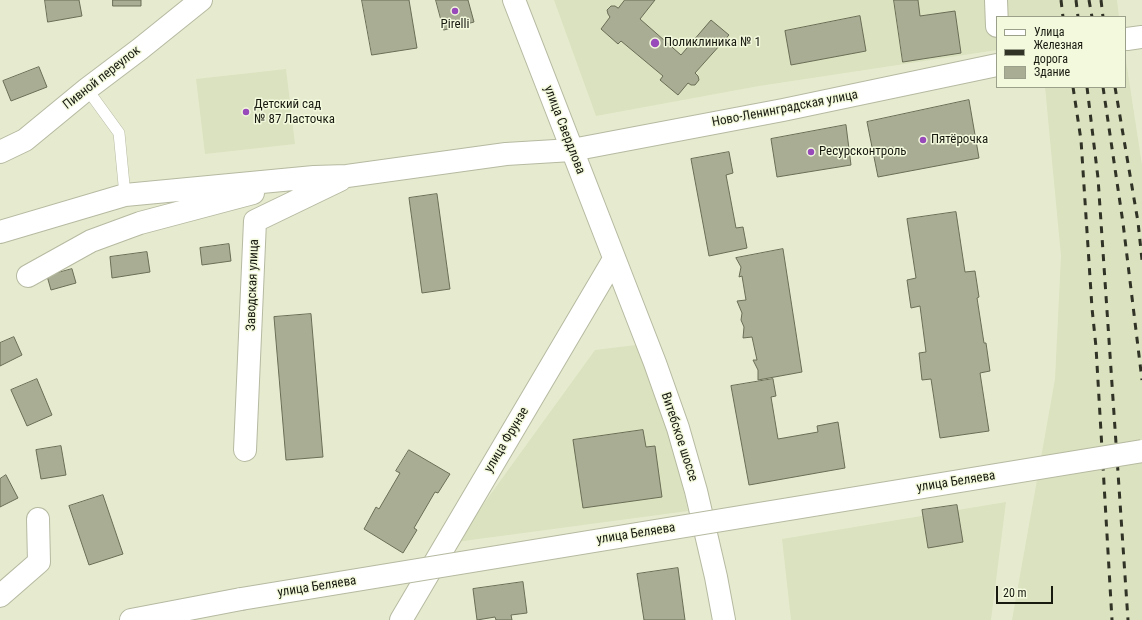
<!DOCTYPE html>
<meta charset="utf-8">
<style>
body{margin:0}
#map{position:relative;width:1142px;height:620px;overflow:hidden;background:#e6ebd0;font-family:"Roboto Condensed",sans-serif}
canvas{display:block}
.legend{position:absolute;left:996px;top:16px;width:130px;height:72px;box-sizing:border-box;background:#f3f9dd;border:1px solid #9ba08b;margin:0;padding:5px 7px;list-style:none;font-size:12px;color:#181a10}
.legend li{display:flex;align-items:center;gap:8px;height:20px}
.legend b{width:20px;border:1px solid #9ba08b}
.scale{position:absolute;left:996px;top:586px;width:57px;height:18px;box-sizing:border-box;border:2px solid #181a10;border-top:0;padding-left:5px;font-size:12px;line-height:14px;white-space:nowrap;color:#181a10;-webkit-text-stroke:3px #f3f9dd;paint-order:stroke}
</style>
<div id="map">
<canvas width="1142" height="620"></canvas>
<ul class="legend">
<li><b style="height:5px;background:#fff"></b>Улица</li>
<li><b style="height:5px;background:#313327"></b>Железная дорога</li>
<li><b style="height:11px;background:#a8ad93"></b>Здание</li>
</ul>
<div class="scale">20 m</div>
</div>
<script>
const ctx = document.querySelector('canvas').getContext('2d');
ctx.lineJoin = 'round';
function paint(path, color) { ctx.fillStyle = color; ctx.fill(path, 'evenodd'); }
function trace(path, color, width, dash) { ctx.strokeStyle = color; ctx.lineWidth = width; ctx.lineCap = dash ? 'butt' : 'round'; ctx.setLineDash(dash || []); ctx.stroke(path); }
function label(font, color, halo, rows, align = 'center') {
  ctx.font = font + ' "Roboto Condensed",sans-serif'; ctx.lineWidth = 3; ctx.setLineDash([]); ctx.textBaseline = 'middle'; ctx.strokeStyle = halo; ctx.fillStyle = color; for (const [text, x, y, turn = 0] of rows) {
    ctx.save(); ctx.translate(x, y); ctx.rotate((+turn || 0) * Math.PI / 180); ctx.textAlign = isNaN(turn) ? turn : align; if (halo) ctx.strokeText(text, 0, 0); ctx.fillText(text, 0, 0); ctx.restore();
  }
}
const built = new Path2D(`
 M554,0h563l2,17h-122v33l-238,36 -163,30z
 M1125,54l17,111v455h-130l43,-241 6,-123 -16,-169h80z
 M286,69l9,75 -90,10 -9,-75z
 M636,345l28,57 24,109 -232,31 139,-192z
 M1006,502l-15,118h-200l-9,-81z`);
const building = new Path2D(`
 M45,0h34l3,16 -34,6z
 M113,0h28v6h-28z
 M362,0h47l8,48 -45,7z
 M436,0h32l6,22 -30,8z
 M625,0h30l-15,19 41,36 30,-35 18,15 -34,38 3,3 1,4 -4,5h-4l-3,-2 -10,12 -18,-15 3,-4 -42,-35 -3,3 -17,-15 9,-12 -2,-3 -1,-4 4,-4h4l3,2z
 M894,0h24l2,16 35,-5 6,42 -58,9z
 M860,16l6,35 -75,14 -6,-34z
 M39,67l8,20 -36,14 -8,-20z
 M969,100l10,58 -101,19 -11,-55z
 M846,125l5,40 -74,12 -6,-38z
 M729,152l4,21 -7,2 10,53 7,-1 4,21 -38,8 -18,-97z
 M437,194l13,95 -28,4 -13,-95z
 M956,212l9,60 10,-1 4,26 -2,1 7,45h2l4,28 -10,2 9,58 -49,7 -9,-59 -9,1 -3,-27 7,-1 -6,-46 -9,2 -4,-28 9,-2 -9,-59z
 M229,244l2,17 -29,4 -2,-17z
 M783,249l19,123 -44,8v-10l-5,-10h4l-5,-23 -9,1 1,-11 -3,-7 1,-7 -5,-12 9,-1 -4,-24 -3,1 2,-10 -5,-9z
 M147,252l3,20 -38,6 -2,-21z
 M72,269l4,14 -25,7 -4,-14z
 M311,314l12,143 -37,3 -12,-143z
 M14,337l8,18 -22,11v-23z
 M37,379l15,36 -25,11 -16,-36z
 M773,379l3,17 -5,1 7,42 40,-7 -1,-6 21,-4 7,46 -96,17 -18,-99z
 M643,430l3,17 9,-1 7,51 -79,11 -10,-68z
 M61,446l5,29 -25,4 -5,-29z
 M409,450l41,24 -12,19 -3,-1 -21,36 3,2 -14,23 -39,-24 12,-22 3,2 21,-36 -4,-2z
 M6,475l12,23 -18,9v-28z
 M103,495l20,59 -34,11 -20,-59z
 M957,505l6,37 -35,6 -6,-38z
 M678,568l7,52h-41l-7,-46z
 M523,582l4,31 -16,2 1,5h-16l-1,-3 -18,3 -4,-31z`);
const service = new Path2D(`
 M87,89l32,44 6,62`);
const minor = new Path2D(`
 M996,0l1,26
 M1127,39l15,-2
 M0,152l25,-12 62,-51 53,-40 61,-49
 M0,232l125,-37 189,-18 33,-1 159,-22 66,-4 211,-40 214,-45
 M28,276l63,-35 49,-18 113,-30
 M245,450l10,-229 85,-41
 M0,596l39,-34 -1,-43`);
const primary = new Path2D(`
 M514,0l141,363 23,65 18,63 20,86 8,43
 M131,620l110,-21
 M401,620l213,-361`);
const rail = new Path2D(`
 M1061,0l2,17
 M1076,0l2,17
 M1089,0l3,17
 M1101,0l2,17
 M1073,87l8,53 11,168 4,39 16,273
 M1087,87l11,91 30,442
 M1103,87l20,136 19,157
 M1115,87l23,135 4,38`);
const primaryBridge = new Path2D(`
 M241,599l901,-148`);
const markers = [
 [455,11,4,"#984abb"],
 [655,43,5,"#984abb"],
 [246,112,4,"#984abb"],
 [923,140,4,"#984abb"],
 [811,152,4,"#984abb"]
];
const poiNames = [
 ["Pirelli",455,25,"center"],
 ["Поликлиника № 1",664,43],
 ["Детский сад",254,105],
 ["№ 87 Ласточка",254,120],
 ["Пятёрочка",931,140],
 ["Ресурсконтроль",819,152]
];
const streetNames = [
 ["Пивной переулок",102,78,-38],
 ["Ново-Ленинградская улица",785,109,-11],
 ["улица Свердлова",564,130,69],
 ["Заводская улица",253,285,-88],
 ["Витебское шоссе",679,437,72],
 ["улица Фрунзе",507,440,-59],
 ["улица Беляева",956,482,-9],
 ["улица Беляева",636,534,-9],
 ["улица Беляева",317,587,-9]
];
paint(built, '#dbe2bf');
paint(building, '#a8ad93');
trace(building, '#6a6e56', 1);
trace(service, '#b5baa0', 12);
trace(minor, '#b5baa0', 24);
trace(primary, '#b5baa0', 24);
trace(service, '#fff', 11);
trace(minor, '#fff', 22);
trace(primary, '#fff', 22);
trace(rail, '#313327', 3, [7, 7]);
trace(primaryBridge, '#b5baa0', 24, []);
trace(primaryBridge, '#fff', 22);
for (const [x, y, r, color] of markers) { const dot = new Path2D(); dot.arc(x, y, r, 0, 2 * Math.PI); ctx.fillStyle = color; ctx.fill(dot); trace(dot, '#f3f9dd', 1.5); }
label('13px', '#181a10', '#f3f9dd', poiNames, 'left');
label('13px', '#181a10', '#f3f9dd', streetNames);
</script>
